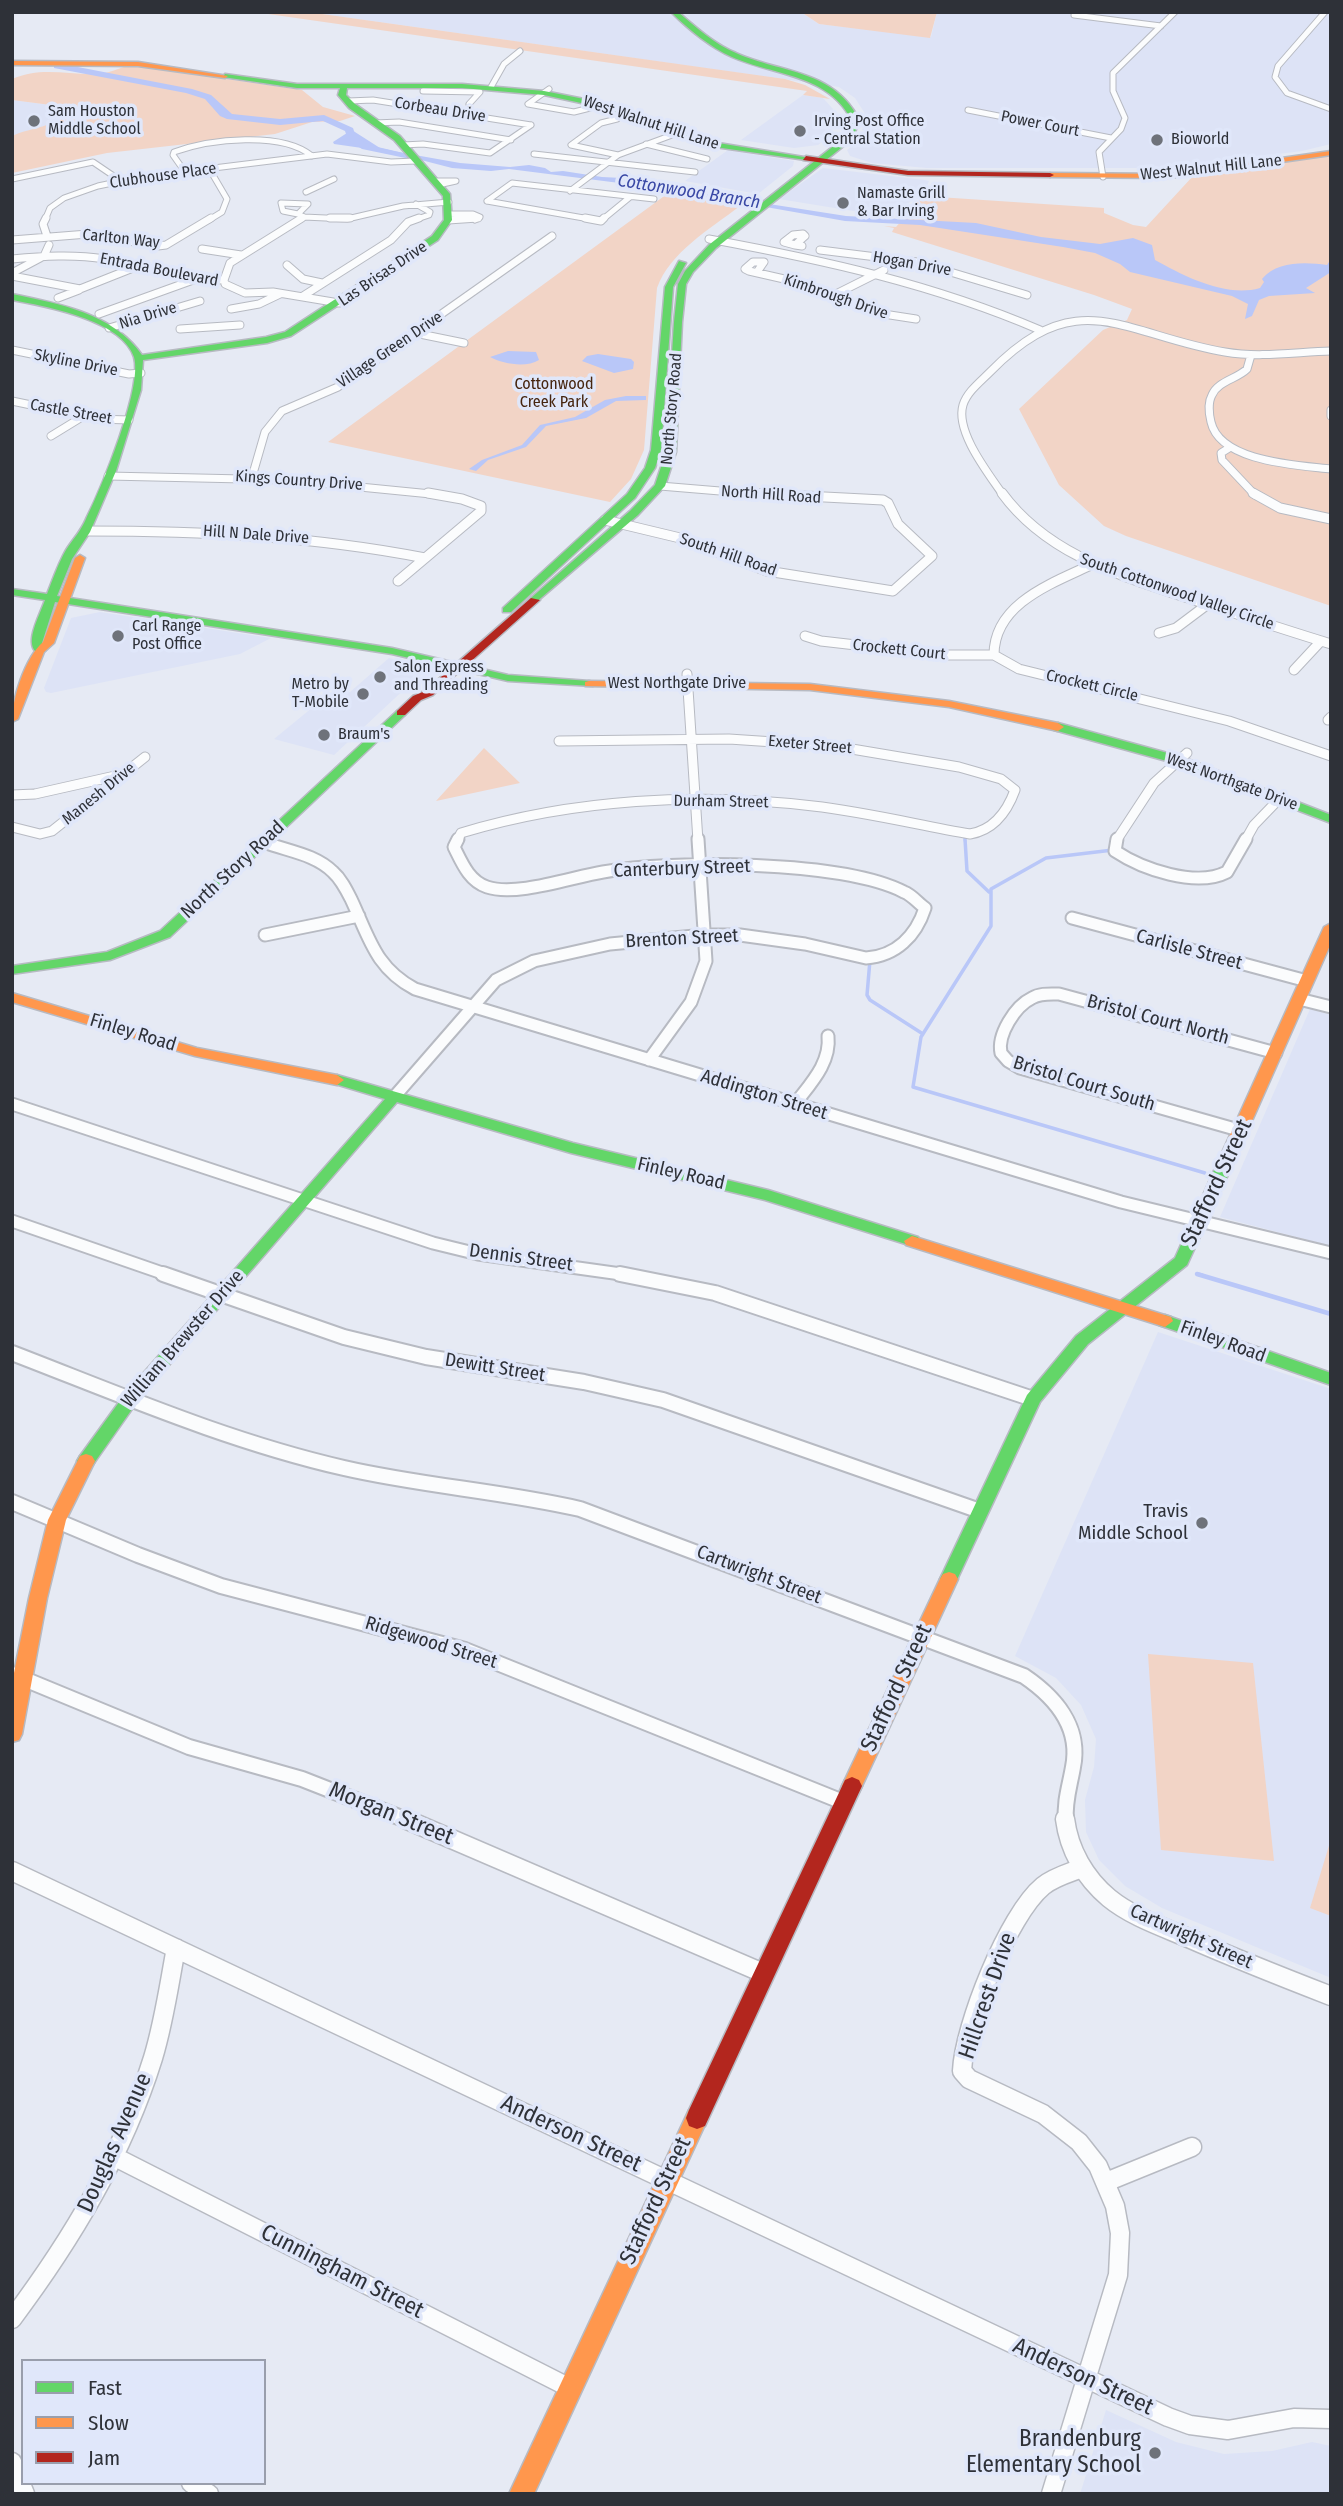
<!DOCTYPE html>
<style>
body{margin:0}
#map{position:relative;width:1343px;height:2506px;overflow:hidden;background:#e6eaf4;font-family:"Fira Sans Condensed",sans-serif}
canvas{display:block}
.frame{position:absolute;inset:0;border:14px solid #2e3138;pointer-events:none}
.legend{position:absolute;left:21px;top:2359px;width:245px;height:126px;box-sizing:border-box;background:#e0e7fa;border:2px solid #999eac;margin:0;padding:9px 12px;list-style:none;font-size:21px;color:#2e3138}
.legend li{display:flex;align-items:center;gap:14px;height:35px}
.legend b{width:35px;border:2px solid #999eac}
</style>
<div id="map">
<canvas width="1343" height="2506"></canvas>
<div class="frame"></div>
<ul class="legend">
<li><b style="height:9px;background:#63d668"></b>Fast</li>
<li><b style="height:9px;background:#ff974d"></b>Slow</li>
<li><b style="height:9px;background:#b3261e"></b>Jam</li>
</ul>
</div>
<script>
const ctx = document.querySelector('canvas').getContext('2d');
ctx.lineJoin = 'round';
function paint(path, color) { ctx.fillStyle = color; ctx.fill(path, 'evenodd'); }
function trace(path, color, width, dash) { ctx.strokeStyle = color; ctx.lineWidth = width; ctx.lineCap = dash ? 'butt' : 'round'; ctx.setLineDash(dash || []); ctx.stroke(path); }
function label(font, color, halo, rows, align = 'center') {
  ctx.font = font + ' "Fira Sans Condensed",sans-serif'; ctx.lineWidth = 7; ctx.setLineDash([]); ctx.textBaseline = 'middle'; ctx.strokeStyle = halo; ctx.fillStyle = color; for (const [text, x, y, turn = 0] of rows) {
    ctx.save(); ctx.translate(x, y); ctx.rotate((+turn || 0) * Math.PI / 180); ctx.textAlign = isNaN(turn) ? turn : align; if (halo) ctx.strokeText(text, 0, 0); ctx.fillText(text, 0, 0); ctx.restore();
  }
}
const built = new Path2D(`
 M308,12h493l18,12 112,13 6,-25h394v132l-29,7 -134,17h-241l-55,-5 -22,-7 -3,-6 22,-19 -7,-1 4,-11 -2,-7 -9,-14 -16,-11z
 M803,95l20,3 10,11 -1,25 -14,11 -24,3 -53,-8z
 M12,100l54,7 3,4 -5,6 -15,8 -37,11z
 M728,150l66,11 -1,5 -35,28 -73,-13z
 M823,168l102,12 4,1 -6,14 -39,21 -105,-17z
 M100,612l171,26 -31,16 -189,39 -5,-1 -2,-4 27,-70z
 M389,658l30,7 6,5 -91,85 -60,-16 61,-50 15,3z
 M1310,1009l21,6v231l-111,-29z
 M1158,1332l173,57v589l-169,-70 -37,-22 -26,-26 -13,-28 -1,-32 9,-33 2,-28 -15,-34 -25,-27 -41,-22z
 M1106,2410l70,32 48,12 48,-3 40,-9 19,4v48h-251z`);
const green = new Path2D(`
 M254,12h54l477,67 20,6 25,14 -27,-4 4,-4z
 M801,12h136l-7,26 -111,-14z
 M130,65l172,25 21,17 32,9 -15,5 -28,1 -37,12 -168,19 -95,20v-37c19,-9 43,-8 57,-25l-3,-4 -54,-7v-21c29,-13 55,-4 85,-5 10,0 22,-6 33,-9z
 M1331,155v451l-205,-70 -22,-10 -45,-41 -40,-76 84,-79 24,-10 5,-11 -38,-14 -202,-63 2,-4 -10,-2 12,1 27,-31 181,12v5l29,12 13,2 47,-51z
 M667,194l73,12c-30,23 -70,46 -83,82l-13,162 -13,29 -21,23 -282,-60z
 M484,748l36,35 -84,18z
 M1148,1654l105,9 21,198 -113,-11z
 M1331,1839v77l-21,-8z`);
const water = new Path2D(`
 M344,125l36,23 18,4 62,11 50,4 19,-2 16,3 6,4 12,-1 39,6 40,2 3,4 27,1 16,4 -2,1 6,3 154,24 130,7 65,14 59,7 33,-6 19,7 3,15c29,16 71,38 105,28l4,-6 -2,-3c15,-18 43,-17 65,-14l4,-6v13l-25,16 9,5 -46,3 -10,4 -7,16 -7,3 3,-15 -16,-8 -102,-24 -10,-8 -25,-11 -32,-6 -143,-22 -75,-4 -164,-29 -1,-6 -21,2 -150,-19 -18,2 -39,-3 -62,-16 -56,-8 -1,-2 14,-9h6l-14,-7z
 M508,351l28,1 3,8c-13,8 -36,4 -49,-3z
 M598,354l33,5 3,3 -1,7 -19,4 -32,-12 5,-5z
 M626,396h20v4l-30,1 -30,17 -40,8 -20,21 -38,13 -12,11 -7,-2 13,-9 40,-15 18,-20 35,-8 30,-17z`);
const streamFar2 = new Path2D(`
 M965,834v7`);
const streamFar1 = new Path2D(`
 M965,839l2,32 22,21
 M1113,850l-67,8 -55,31v37l-70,111 -8,50 292,86
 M870,960l-3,35 3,5 53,34
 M1197,1274l5,1`);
const stream = new Path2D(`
 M1197,1274l134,40`);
const river = new Path2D(`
 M57,63l135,26 19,6 21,19 48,5 44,-4 29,13 3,9 13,8 56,13 -5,3 -58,-12 -14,-9 -3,-9 -22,-10 -43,4 -53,-6 -7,-3 -15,-17 -19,-6 -132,-25v-4z
 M642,181l30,2 39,12c-14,9 -29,-4 -44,-7 -9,-1 -19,0 -29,-2v-4z`);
const streetFar5 = new Path2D(`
 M1325,12l-47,54 -3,11 12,16 44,16
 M1074,15l87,11
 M491,87l13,-23 16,-13
 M549,89l-21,15 46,8 16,-4
 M423,91l57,1 -11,12
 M348,101l25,-1 158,25
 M968,110l143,28
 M617,119l-16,4 -30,22 47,10
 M375,123l24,-1 112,18
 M646,144l61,15
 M403,145l20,-1 67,9 41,-28
 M534,154l161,18
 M185,172l-12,-17 1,-3c36,-13 108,-21 138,4
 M1103,177l-4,-25 22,-23 4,-11 -12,-27v-18l62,-61
 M12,179l81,-17 28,19
 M434,181h22l-18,4
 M570,191l48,-36 65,-24
 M306,192l28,-13
 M487,201l25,-18 142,16
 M487,201l108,19
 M281,203l27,1 -10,10 -15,-3z
 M298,214l6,3 43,2 56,-13 46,-4
 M449,214h24l7,3 -5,3
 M45,220l5,-12 14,-10 34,-12 43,-9 186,-23 64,8 25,-1
 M209,220l13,-8 5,-13 -17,-29
 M299,220l5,-3
 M414,220l15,-5 1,-3 -14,-8
 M602,220l28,-23`);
const streetFar4 = new Path2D(`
 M46,218l-3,6 4,12
 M330,218h20
 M585,218l16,3 3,-3
 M448,220l30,-2
 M803,234l2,2 -10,9 -11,-3 9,-7z
 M709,239c114,21 224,45 331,91
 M12,240l76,-6 70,12 8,-1 45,-27
 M795,245l7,1
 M202,249l39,6
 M820,250l97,12 110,33
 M12,259c31,-3 62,-5 93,0 40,6 78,21 119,21l1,4 20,9 28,-1 66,11
 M287,265l16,14 19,4
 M757,272l7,-10h-11l-8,7 4,2 57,13 71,29 39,6
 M12,273l32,-17 5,-11
 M12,276l68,13 58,-23
 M224,280l6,-17 72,-45
 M834,295l50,-25
 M303,296l88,-56 17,-18 11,-4
 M58,298l21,-8
 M231,309l28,-5 21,-10
 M99,314l97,-35
 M109,328l91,-27
 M180,329l60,-4
 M415,333l49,10
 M12,350l117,24 12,-1
 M1251,355l-4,14c-10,10 -29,12 -35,26 -4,7 -3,19 -1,27 9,40 86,43 120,47
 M12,401l86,18 31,1
 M1331,410v6
 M51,436l31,-19
 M1229,448l-8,5 1,7 33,35
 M108,476l181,4 152,15
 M252,477l13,-45 17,-21 56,-24 214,-151
 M660,486l108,9
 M1003,495c-14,-21 -48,-63 -40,-90 4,-13 17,-23 27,-33 89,-91 133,-37 235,-20 35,6 71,0 106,-1`);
const streetFar3 = new Path2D(`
 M1002,493c46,63 121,83 192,107 46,15 91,30 137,44
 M1253,493l27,15 51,11
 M605,520l75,18 87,33 126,20 39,-35 -34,-32 -10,-21 -5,-3 -136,-7
 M86,531c114,0 227,5 339,27
 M1093,564c-40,19 -99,39 -99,91l25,14 210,52 102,35
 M398,581l83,-70v-5l-19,-7 -34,-6
 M1159,633l17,-5 32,-24
 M805,636l16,5 122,14h51
 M1294,670l27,-29
 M687,674l11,167
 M1328,720l3,-3
 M12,795l23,-1 80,-18
 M12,827l28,7 12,-3 93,-74
 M457,841l4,-8c112,-34 237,-41 352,-27 53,6 105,19 157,28 24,-4 37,-22 45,-44l-14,-11 -42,-12 -125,-21 -105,-7 -170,2
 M1116,841l38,-58 33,-30
 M1245,841l9,-16 26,-27`);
const streetFar2 = new Path2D(`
 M1117,839l-2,12c27,18 81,37 112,21l19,-33
 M264,842c23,9 51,12 69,30 8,7 13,17 18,27 18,38 24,69 64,90l706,213 210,51
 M1072,918l235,63
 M265,935l94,-19
 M1299,999l32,8
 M649,1060l42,-58 15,-41 -8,-122
 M395,1096l101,-116 38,-19 76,-17 95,-9h35l65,9 61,14c30,-2 50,-22 59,-50 -7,-5 -13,-13 -21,-16 -62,-32 -232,-32 -301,-20 -31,5 -87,25 -116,15 -18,-6 -25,-24 -33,-40l4,-8
 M12,1104l421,139 45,11 150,21
 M795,1104c15,-20 36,-41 33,-68
 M1242,1131l-222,-63 -12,-7 -7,-8c-4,-18 14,-47 31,-55 8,-5 18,-4 27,-4l217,59
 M12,1221l156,54`);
const streetFar1 = new Path2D(`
 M163,1274l181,63 82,20 158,25 79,18 317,111
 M620,1274l95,19 318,106
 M12,1353c109,42 218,89 332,115 78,18 158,23 236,41l444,167c31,21 57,51 49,91 -3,18 -9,35 -7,54
 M12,1502l126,53 83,31 244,64 378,152
 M12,1674l177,73 113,32 107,42`);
const street = new Path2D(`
 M405,1819l358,154
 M1065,1819c4,31 20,59 44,79 22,18 51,28 77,39 48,21 96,40 145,59
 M12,1871l1156,546 22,8 38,5 66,-12 37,1
 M115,2157l455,231
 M1106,2182l86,-35
 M12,2319c60,-80 111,-165 141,-261 11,-36 16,-73 23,-110
 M12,2462l13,32
 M191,2483l18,11
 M1051,2494l67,-219 2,-42 -5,-27 -17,-40 -19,-24 -36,-28 -74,-35 -7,-8c2,-45 46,-156 81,-185 11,-9 26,-13 39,-18`);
const fast = new Path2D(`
 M671,12h7c18,15 36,32 58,41 47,21 98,16 124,68l-9,19 -135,108 -23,24 -7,12 -4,38 -6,130 -11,34 -27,29 -103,88 -5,-3 1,-2 99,-87 25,-26 11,-33 8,-130 4,-38 7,-13 25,-27 135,-107 7,-16c-23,-47 -77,-45 -120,-64 -22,-10 -44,-28 -61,-45z
 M225,74l72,10h165l82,7 70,14 64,26 34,11 98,16 -4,2 -98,-14 -36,-11 -63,-26 -65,-14 -82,-7h-115l-1,7 9,9 45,32 50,58 2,26 -14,20 -147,96 -24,7 -124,17 -2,30 -25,81 -26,61 -18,27 -15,37 335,52 116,27 81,6 4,1v4l-85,-5 -116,-27 -337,-52 -13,41 3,8 -6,3c-17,-8 1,-39 6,-54l-33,-5v-6l35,5c6,-15 11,-30 19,-44 7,-11 15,-19 20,-31 15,-30 57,-131 48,-162 -12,-37 -89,-51 -122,-57v-6c47,10 101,19 130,61l124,-18 19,-5 147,-96 12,-16 -1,-24 -49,-56 -45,-32 -11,-13 2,-7h-43l-74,-11z
 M679,261l7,2 -13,24 -12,163 -6,18 -20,30 -124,114h-8v-4l124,-114 18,-26 6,-18 14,-163z
 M401,709l4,2v4l-235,222 -60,23 -98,14v-8l95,-14 53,-21 237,-220z
 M1058,723l124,34 149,58v8l-157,-60 -120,-33 -2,-3z
 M337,1075l236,68 195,47 150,47 2,4 -8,5 -147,-46 -194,-47 -174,-51 -260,300 -45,64h-12l-3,-5 3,-5 45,-62 260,-295 -53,-16 -2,-3z
 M1224,1161l8,5 -45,99 -99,79 -48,58 -85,182 -6,2 -6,-2 -3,-5 87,-184 49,-59 99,-78 41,-92z
 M1165,1315l166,58v12l-172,-60 -2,-4 2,-4z`);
const slow = new Path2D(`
 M12,61l126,1 90,14 -3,2 -87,-12 -126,-1z
 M1331,151v4l-162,23 -119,-1 -4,-2 4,-2 119,1z
 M80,555l5,3 -31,85 -10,9 -26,67 -6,3c0,-23 13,-64 31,-80l32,-84z
 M589,681l221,3 139,17 109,22 6,4 -6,4 -109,-24 -139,-17 -225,-4v-4z
 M1331,923v20l-99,223 -3,4h-10l-3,-4 108,-239z
 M12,993l185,55 140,27 7,5 -7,5 -142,-29 -183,-54z
 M912,1236l259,81 2,4 -8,6 -259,-82 -2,-4z
 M86,1454l6,2 3,5 -29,59 -19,78 -25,136 -3,6 -7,2v-59l17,-85 19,-78 32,-64z
 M949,1572l6,2 3,5 -96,207 -3,6 -7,3 -7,-3 -3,-6 98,-207 3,-5z
 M697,2107l8,3 3,8 -174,376h-25l180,-384z`);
const jam = new Path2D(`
 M806,156l102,15 142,2 4,2 -4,2 -142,-2 -105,-15z
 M531,598l9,2 -107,95 -12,5 -16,15h-8v-4l16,-15 12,-5z
 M852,1777l7,3 3,6 -157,340 -8,3 -8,-3 -3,-8 3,-8 156,-330z`);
const markers = [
 [34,121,7,"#6e727a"],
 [800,131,7,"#6e727a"],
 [1157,140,7,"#6e727a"],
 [843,203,7,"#6e727a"],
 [118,636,7,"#6e727a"],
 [380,677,7,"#6e727a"],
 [363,694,7,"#6e727a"],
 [324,735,7,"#6e727a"],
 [1202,1523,7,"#6e727a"],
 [1155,2453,7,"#6e727a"]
];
const farStreetnames = [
 ["Corbeau Drive",440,110,9],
 ["West Walnut Hill Lane",651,123,18],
 ["Power Court",1040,124,11],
 ["West Walnut Hill Lane",1211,168,-6],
 ["Clubhouse Place",163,176,-8],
 ["Carlton Way",121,239,6],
 ["Hogan Drive",912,264,10],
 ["Entrada Boulevard",159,270,11],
 ["Las Brisas Drive",383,274,-34],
 ["Kimbrough Drive",836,297,19],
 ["Nia Drive",148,316,-17],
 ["Village Green Drive",390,350,-34],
 ["Skyline Drive",76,363,11],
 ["North Story Road",672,409,-85],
 ["Castle Street",71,412,10],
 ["Kings Country Drive",299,481,4],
 ["North Hill Road",771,495,4],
 ["Hill N Dale Drive",256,535,4],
 ["South Hill Road",728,555,19],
 ["South Cottonwood Valley Circle",1177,592,19],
 ["Crockett Court",899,650,6],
 ["West Northgate Drive",677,684],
 ["Crockett Circle",1092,686,13],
 ["Exeter Street",810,745,5],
 ["West Northgate Drive",1232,782,20],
 ["Manesh Drive",99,794,-39],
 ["Durham Street",721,802,1]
];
const farPoinames = [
 ["Sam Houston",48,112],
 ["Middle School",48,130],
 ["Irving Post Office",814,122],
 ["- Central Station",814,140],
 ["Bioworld",1171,140],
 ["Namaste Grill",857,194],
 ["& Bar Irving",857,212],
 ["Carl Range",132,627],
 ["Post Office",132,645],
 ["Salon Express",394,668],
 ["and Threading",394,686],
 ["Metro by",349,685,"right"],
 ["T-Mobile",349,703,"right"],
 ["Braum's",338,735]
];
const farParknames = [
 ["Cottonwood",554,385],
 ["Creek Park",554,403]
];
const farWaternames = [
 ["Cottonwood Branch",689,192,9]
];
const streetNames = [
 ["Canterbury Street",682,869,-2],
 ["North Story Road",233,870,-43],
 ["Brenton Street",682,939,-3],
 ["Carlisle Street",1189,950,15],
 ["Bristol Court North",1158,1020,15],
 ["Finley Road",133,1033,17],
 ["Bristol Court South",1084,1084,17],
 ["Addington Street",764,1095,17],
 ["Finley Road",681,1174,13],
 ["Dennis Street",521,1258,8],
 ["William Brewster Drive",183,1339,-49],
 ["Finley Road",1223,1342,20],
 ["Dewitt Street",495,1368,9],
 ["Cartwright Street",759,1575,21],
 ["Ridgewood Street",431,1643,17],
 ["Cartwright Street",1191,1937,24]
];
const poiNames = [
 ["Travis",1188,1512],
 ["Middle School",1188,1534]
];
const nearStreetnames = [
 ["Stafford Street",1217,1183,-65],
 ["Stafford Street",897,1688,-65],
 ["Morgan Street",391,1814,22],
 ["Hillcrest Drive",988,1996,-71],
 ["Anderson Street",571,2134,25],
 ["Douglas Avenue",115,2143,-66],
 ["Stafford Street",656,2201,-65],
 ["Cunningham Street",342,2272,27],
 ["Anderson Street",1083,2377,25]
];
const nearPoinames = [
 ["Brandenburg",1141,2440],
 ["Elementary School",1141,2466]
];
paint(built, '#dde3f6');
paint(green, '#f2d4c6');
paint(water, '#b9c7f8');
trace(streamFar2, '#b9c7f8', 2.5);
trace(streamFar1, '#b9c7f8', 3.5);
trace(stream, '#b9c7f8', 4.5);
paint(river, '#b9c7f8');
trace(streetFar5, '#b7bac2', 7);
trace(streetFar4, '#b7bac2', 9);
trace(streetFar3, '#b7bac2', 11);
trace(streetFar2, '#b7bac2', 15);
trace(streetFar1, '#b7bac2', 18);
trace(street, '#b7bac2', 21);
trace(fast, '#b7bac2', 3);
trace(slow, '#b7bac2', 3);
trace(jam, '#b7bac2', 3);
trace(streetFar5, '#fbfcfd', 5);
trace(streetFar4, '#fbfcfd', 7);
trace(streetFar3, '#fbfcfd', 9);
trace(streetFar2, '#fbfcfd', 11);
trace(streetFar1, '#fbfcfd', 14);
trace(street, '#fbfcfd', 18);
paint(fast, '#63d668');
paint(slow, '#ff974d');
paint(jam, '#b3261e');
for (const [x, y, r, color] of markers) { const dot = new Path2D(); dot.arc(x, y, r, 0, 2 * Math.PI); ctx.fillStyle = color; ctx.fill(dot); trace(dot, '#e0e7fa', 2.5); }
label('16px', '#2e3138', '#e0e7fa', farStreetnames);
label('16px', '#2e3138', '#e0e7fa', farPoinames, 'left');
label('16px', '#46250f', '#e0e7fa', farParknames);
label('italic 18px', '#3948a5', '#e0e7fa', farWaternames);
label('19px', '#2e3138', '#e0e7fa', streetNames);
label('19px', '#2e3138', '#e0e7fa', poiNames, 'right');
label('23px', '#2e3138', '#e0e7fa', nearStreetnames);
label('23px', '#2e3138', '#e0e7fa', nearPoinames, 'right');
</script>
